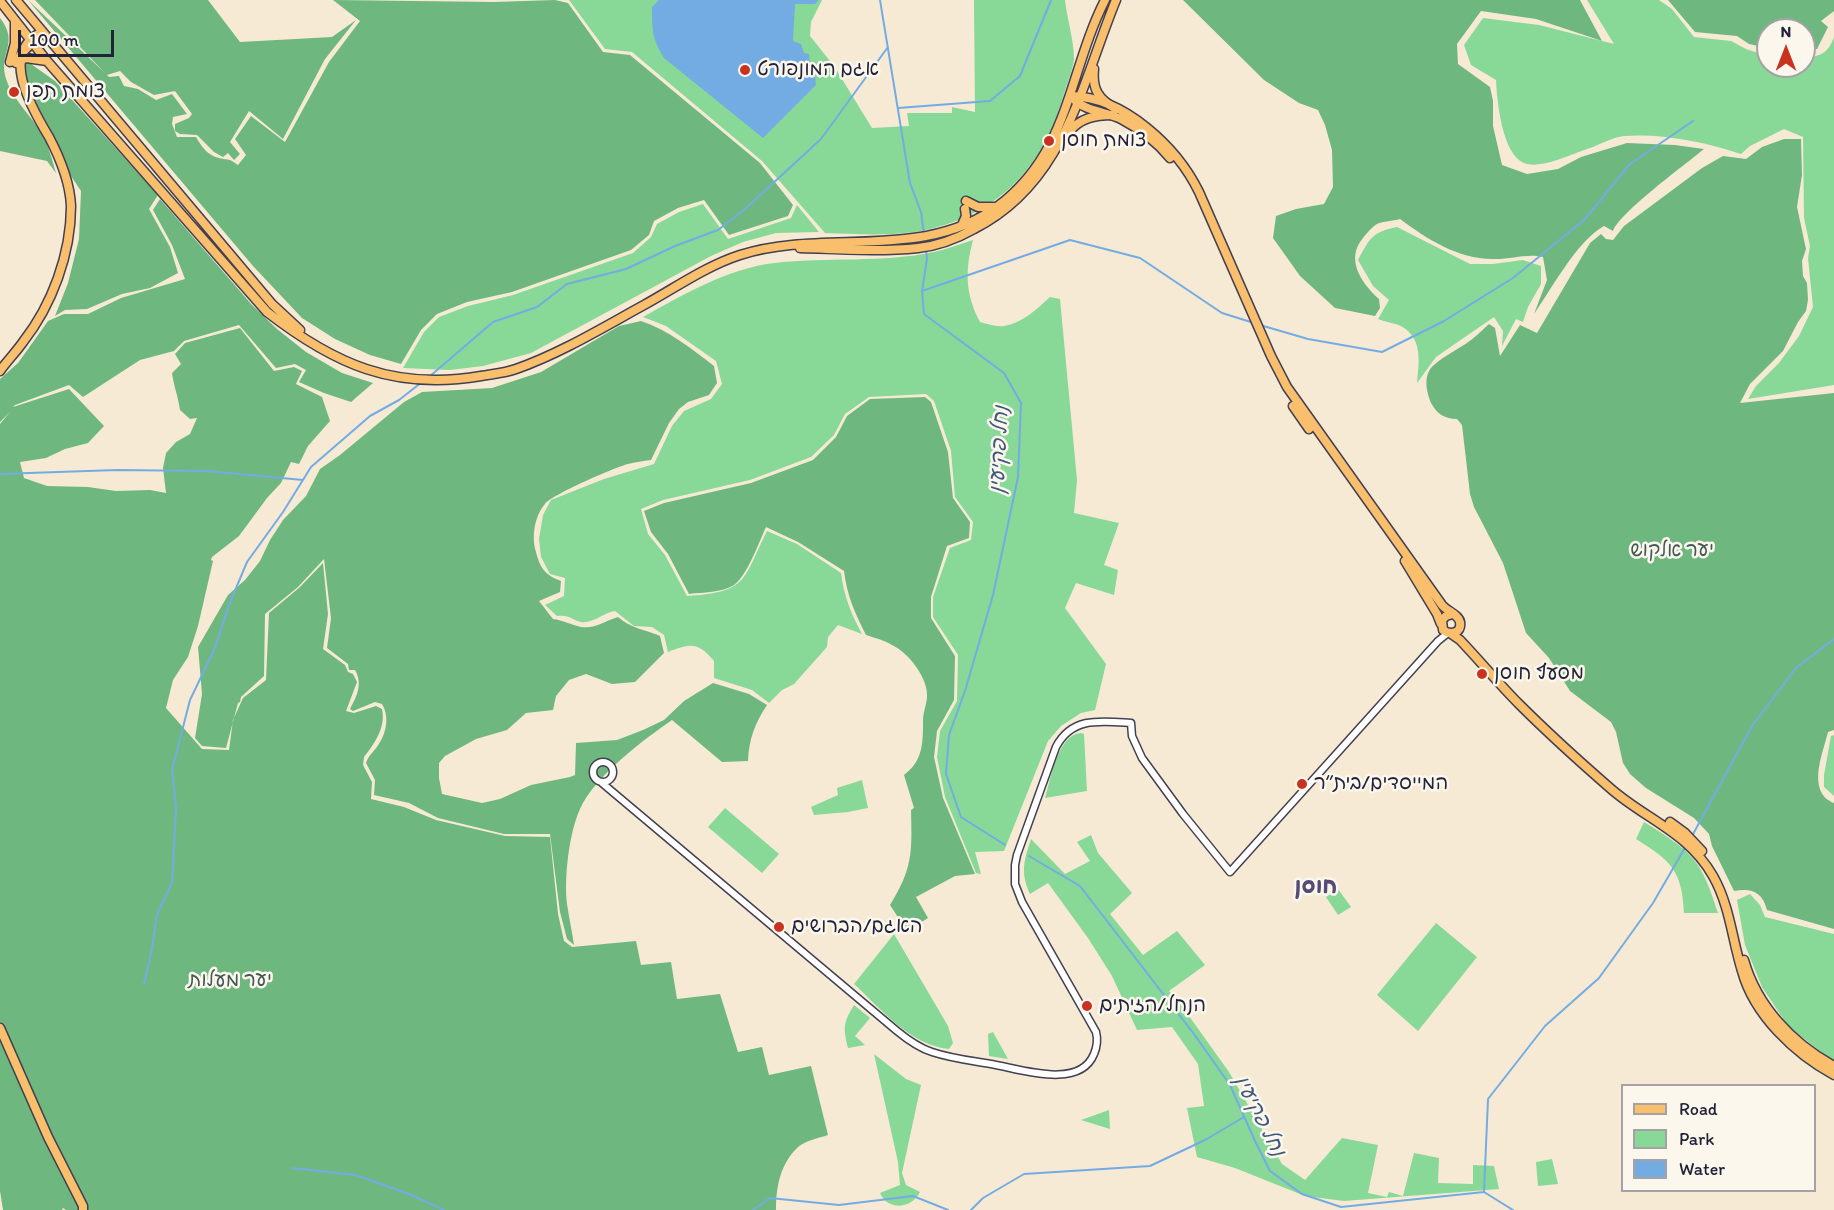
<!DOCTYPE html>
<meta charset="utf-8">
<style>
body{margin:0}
#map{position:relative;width:1834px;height:1210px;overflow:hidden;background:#f6ead5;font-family:Itim,sans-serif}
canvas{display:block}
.legend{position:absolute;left:1621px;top:1084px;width:195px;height:108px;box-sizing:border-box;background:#fbf7ec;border:2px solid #a4a2a5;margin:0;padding:8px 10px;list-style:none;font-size:18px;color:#22223b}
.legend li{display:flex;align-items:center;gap:12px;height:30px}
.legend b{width:30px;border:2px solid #a4a2a5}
.north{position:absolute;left:1756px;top:18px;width:60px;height:60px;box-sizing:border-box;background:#fbf7ec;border:2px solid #a4a2a5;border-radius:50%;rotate:0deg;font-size:16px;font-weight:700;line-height:24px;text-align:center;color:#22223b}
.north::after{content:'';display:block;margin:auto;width:21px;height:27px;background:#c8321e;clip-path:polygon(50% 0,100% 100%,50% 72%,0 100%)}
.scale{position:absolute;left:18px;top:30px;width:96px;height:27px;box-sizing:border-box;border:3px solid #22223b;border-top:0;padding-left:8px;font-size:18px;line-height:21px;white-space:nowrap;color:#22223b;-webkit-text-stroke:4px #fbf7ec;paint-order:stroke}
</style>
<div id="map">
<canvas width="1834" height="1210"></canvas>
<ul class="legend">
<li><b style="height:8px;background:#f9bf6d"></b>Road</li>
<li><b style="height:16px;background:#88d897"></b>Park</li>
<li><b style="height:16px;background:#73ace3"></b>Water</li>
</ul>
<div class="north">N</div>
<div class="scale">100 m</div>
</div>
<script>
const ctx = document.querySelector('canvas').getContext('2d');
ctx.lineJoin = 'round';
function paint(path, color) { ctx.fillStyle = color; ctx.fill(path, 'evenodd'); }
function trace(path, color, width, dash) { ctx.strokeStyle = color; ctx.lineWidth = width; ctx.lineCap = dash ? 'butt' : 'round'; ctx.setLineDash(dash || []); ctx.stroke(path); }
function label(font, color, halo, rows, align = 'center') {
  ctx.font = font + ' Itim,"Playpen Sans Hebrew",sans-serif'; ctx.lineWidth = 5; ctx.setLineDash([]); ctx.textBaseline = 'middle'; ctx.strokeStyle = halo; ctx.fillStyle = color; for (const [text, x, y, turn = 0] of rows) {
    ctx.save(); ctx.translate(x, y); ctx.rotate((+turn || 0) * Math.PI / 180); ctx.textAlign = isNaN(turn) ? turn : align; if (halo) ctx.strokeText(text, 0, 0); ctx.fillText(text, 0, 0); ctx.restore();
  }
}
const green = new Path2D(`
 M569,0h253l-11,22 -1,14 24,30 38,62 37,-2 -2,-13h45v-6l23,5 -1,-112h91c2,19 9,40 9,59 -1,11 -7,24 -10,35 -20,70 -62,118 -134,135 -34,8 -71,5 -105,4l-63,-72 -130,-109 -27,-3z
 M1587,0h72l13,9 22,28 37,4 15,8 22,7v10h36v-9c17,0 24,-4 30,-20v348l-86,14 8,-13 23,-23 20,-27 14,-29 -5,-49 2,-12 -6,-28 -1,-81 -19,-8 -34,17 -9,8c-36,-12 -78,-21 -117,-18 -11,1 -23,8 -34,12 -16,5 -50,22 -66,15 -22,-9 -27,-62 -28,-83l-25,-15 -7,-20 19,-27 56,7 75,19z
 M703,204l25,35 63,-21 6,-13 22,27 -43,1 -33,9 -32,14 -180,97 -48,13 -33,4 -47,-2 21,-36 15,-15 29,-11 45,-11 120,-42 18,-16 6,-13 22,-12z
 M1397,227l73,37h23l30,-4 18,6v18l-13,23 -5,15 -7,-3 -14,27 1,-15 -9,-14 -58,40 -19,26c2,-21 6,-45 -16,-57 -7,-3 -16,-4 -23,-7l11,-19 -16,-14 -15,-26c12,-22 14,-28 39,-33z
 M973,240c-8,30 -8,54 7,82 7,2 17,5 24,4 18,-3 33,-17 46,-29l10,2 17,181 -3,33 45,10 -15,42 14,5 -4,25 -38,-12 -11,25 41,56 -11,46 -14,3 -20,13 -13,15 -44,110 -29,1 6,22 -5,-1 -31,-76 -8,-40 3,-26 17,-30 1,-46 -25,-38v-20l17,-49 21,-8 2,-18 -18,-25 -4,-46 -17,-50 -8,-7 -57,3 -24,17 -11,21 -23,22 -61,23 -87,20 -22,9 7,25 17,21 22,41c61,-4 55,-15 80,-65l30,13 44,29c3,23 10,41 21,61l-24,-9 -10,12 -1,10 -33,37 -12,6 -13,13 -17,-13 -38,-12v-17c-16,-19 -23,-18 -46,-9l-4,-17 -12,-8 -18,-1 -19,-15c-11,1 -22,13 -34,11 -10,-2 -9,-7 -24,-6l-12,-11 19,-9 1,-18 -15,-4 -9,-17 -2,-18 4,-24 8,-15 53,-21 50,-15 18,-38 12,-15 27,-12 11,-15 -6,-23 -50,-35 -23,-9c41,-23 84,-48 131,-54 52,-6 109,0 160,-11 13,-3 26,-8 39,-12z
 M1081,733l3,1 3,57 -42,7c6,-19 12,-63 36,-65z
 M1834,735v61l-10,-9v-12l7,-39z
 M862,780l6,28 -20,4 -34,3 -3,-8 27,-12 -1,-7z
 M725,808l54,46 -17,19 -54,-46z
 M1644,822c48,30 57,36 74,91h-34c-2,-43 -13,-52 -48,-74z
 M1091,835l7,18 34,40 -22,21 33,41 34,-24 28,34 -36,26 15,18 45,63 53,92 23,16 37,-42 36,7 -10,48 19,4 2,-5 14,4 11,-43 25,5 -1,25 35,1v-19l21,1 5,23 -155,12 -39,-5 -70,-28 -38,-11 -10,-49 17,-2 -6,-42 -26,-37 -35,3 -25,-54 -24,-38 -40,-55 -18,11c-10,-22 -6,-33 1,-55l34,35 25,-13 -13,-19z
 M1338,889l13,18 -13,8 -12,-18z
 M1750,894l10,11 5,12 69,17v128l-46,-36 -26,-39 -17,-42 -8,-45z
 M1436,923l41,34 -59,74 -41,-36z
 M894,934l54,92 5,17 -4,6c-39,-4 -68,-40 -95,-65z
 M854,1005l16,13 -15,18 10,9 -17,3c-5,-20 -5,-25 6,-43z
 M993,1032l15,27 -19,-3 -1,-22z
 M874,1054l32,25 15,6 -19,88 4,12 14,7c-9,18 -33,18 -40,1l20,-8 -2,-23z
 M1109,1110l1,19 -29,-9z
 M1552,1159l6,25 -20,2 -2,-24z`);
const forest = new Path2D(`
 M28,0l77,73 -70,-73h173l32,42 92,-5 24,-17 -31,39 -42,80 -34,-28 -19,31 10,12 -6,6 -6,-7 -5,4 -9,-5 -17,-17 -17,-1 -5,-3v-7l14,-6 3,-4 -17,-23 -21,4 -23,-13 -11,-11 -13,4 2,2 10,-1 5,10 14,3 18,11 16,-6 15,20 -14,3 -1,7 5,13h19c6,10 11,18 23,21 11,3 8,-1 19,7l8,-10 -11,-16 16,-23 34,26 44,-80 31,-41 -27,-21 161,2 61,-2 13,3 35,49 27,3 130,108 33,42 -5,11 -59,19 -25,-35 -26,8 -24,13 -5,14 -18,15 -119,42 -45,10 -30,12 -16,16 -20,34 -31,-9 -35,-16 -33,-21 -49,-52z
 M1183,0h397l22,41 -66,-22 -55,-8 -24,33 1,20 32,23 3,14v25l9,39 25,9 31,-5 23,-12 46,-14 48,2 29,4c-19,16 -84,63 -91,82l-9,-5c-28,16 -51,61 -70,88l13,-34 -4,-23c-17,-4 -33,3 -51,2 -34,0 -65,-20 -92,-40 -7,2 -17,2 -23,5 -5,3 -10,9 -14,14 -18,21 -2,45 16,61l1,9 -5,8 -40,-8 -35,-32 -27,-38 3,-22 20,-7 28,-5 9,-17 -1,-37 -7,-25 -7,-15 -19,-7 -35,-23z
 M1668,0h166v11l-13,10 7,6 -11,22h-13v-19h-36v18l-19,-4 -12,-8 -42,-4z
 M0,18c19,24 0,34 5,57 5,22 26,40 37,59 7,12 10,26 14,39l-9,-12 -47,-10z
 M24,59l31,22 103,114 -9,14 21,38 8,26 -28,15 -28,6 -35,15 -22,1 -10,6 13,-33 11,-44 2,-48 -18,-27 -42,-80z
 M1784,139h17l1,36 -5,32 9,42 -4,12 1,15 4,7 1,17 -2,11 -8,11 -15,29 -33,33 -10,19 94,-10v337l-6,2c-5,21 -22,60 6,71v126l-67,-19c-5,-19 -16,-22 -33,-19l-22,-45 -3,-12 -15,-16 -48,-30 -16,-14 -7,-11 -7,-31 -5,-10 -41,-31 -21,-33 -23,-25 -23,-70 -29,-56 -4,-13 -8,-69 -5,-6c-12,0 -20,-5 -26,-16 -4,-10 -7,-22 -2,-32 6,-11 32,-23 42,-31 7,-5 12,-11 18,-16l6,4 5,28 20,-31 17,8 53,-90 11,-9 5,5 7,1 11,-14 78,-58 21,-12 23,3 16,-12z
 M160,199l92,106 25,24 29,23 36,21 31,10 -22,19 -27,-9 -25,-11 7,-12 -11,-6 -19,4 -37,-43 -55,16 -10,10 -34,9 -57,37 -14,-12 -54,20 -2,2 56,-18 35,37 -16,17 -23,6 -19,9 -26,4 4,16 23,8 41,1 28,4 34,-1 16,3 -3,-25 3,-15 10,-11 14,-8 7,-16 -7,1 -10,-9c-2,-14 -6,-23 -8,-37l9,-9 -6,-10 10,-11 55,-15 34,43 20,-4 8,4 -6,13 26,13 8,24 -22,25 -9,18 -8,-2 -10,21 -14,15 -28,38 -27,21 -1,3 2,1 -15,65 -10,31 -15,23 -7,28 36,41 27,1 4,-30 10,-22 23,-18 3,-67 31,-26 23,-24 5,51 -5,35 22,16 3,7 5,2 4,8 -11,29 8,2 22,-7 6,3c4,18 -7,34 -18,48l-1,8 9,17 -1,17 33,8 32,13 69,16 45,1 8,77 6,27 8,6 64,-6 5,24 30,-3 6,37 43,-5 18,58 24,-5 7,28 42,-9 17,69c-9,3 -24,6 -31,13 -17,17 -21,39 -21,62h-710l-3,-2 -1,2h-59l-3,-19v-767l10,-12 -10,10v-43l18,-16 30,-42 16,-7h24l33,-16 64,-19 -13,-34 -19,-35z
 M641,321c27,9 50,27 73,45l3,17 -8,12 -21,7 -9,7 -10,14 -18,37c-8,1 -16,2 -23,4 -12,3 -77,31 -83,40 -10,11 -14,33 -9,48 4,16 9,23 25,29l-1,11 -21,9 14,18c10,1 18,6 28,8 14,2 24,-6 37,-10 16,13 24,11 42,19l4,17 -29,29 -23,2 -26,-10 -17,6 -13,16 -3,14 -27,3 -19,17 -31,9 -31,17 -6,7v15l3,16 40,9 18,-4 31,-14 39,-8 5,-2 1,-32 41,-3 26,-10 21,-10 20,-19 29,-18 36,11 18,11c-12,18 -18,34 -19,56l-26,1 -50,-42c-29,20 -78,57 -92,89 -11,24 -16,69 -13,95 2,14 5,27 7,41l-7,-6 -7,-27 -10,-78h-46l-66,-16 -29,-15 -35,-8 1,-15 -9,-17c3,-9 10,-13 14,-21 7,-11 9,-27 2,-38l-7,-2 -22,9 -3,-2c7,-13 13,-25 5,-39h-6l-1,-6 -21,-16 4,-30 -7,-59 -26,28 -33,27 -1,62 -23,21 -1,5 -2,1 -12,45 -24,-2 -7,-8 7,-44 -4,-47 30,-52 17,-15 15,-19 10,-21 13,-20 23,-24 14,-27 20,-14 64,-53 18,-10 70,-4 49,-16 78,-46z
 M925,397l6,5 17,50 5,46 17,24 -1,16 -22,8 -16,51v21l24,38 -1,44 -17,31 -3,26 9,41 32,76 -20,2 -39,21 12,21 -21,13 -17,-26c23,-37 22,-53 21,-95l3,-2 -10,-33c19,-14 19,-32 19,-54 0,-8 3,-15 4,-23 2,-19 -18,-45 -35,-53 -8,-5 -17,-7 -26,-10 -11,-22 -19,-39 -22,-64l-46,-29 -32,-15c-7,15 -19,49 -32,58 -12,8 -31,7 -45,9l-21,-40 -17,-22 -7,-21 20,-8 87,-20 62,-23 23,-23 11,-21 23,-17z`);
const water = new Path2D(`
 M659,0h160l-4,4h-20l-2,37 8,3 3,9 5,1 2,20 4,2 1,9 -53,53 -99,-80c-12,-19 -12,-29 -12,-51z`);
const stream = new Path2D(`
 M880,0l30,183 11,29 3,22
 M898,108l92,-7 30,-25 31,-76
 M926,249l1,10 -5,32 2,23 80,59 17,30 -3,74 -25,118 -28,96 -16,44 -3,39 15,43 44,28
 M922,291l148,-51 70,18 82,55 32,10
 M1260,325l48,14 74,13 62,-31 69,-43 71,-58 46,-56 63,-43
 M429,377l64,-55 44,-15 30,-23 59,-15 49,-23 43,-16 27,-21 76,-70 67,-92
 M0,474l117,-4 90,1 96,9
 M1692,836l60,-110 44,-58 38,-29
 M1029,856l51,30 114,148 36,51 25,56 15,30 32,23 39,13 143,-15 29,18
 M144,984l8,-35 5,-35 15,-31 4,-75 -4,-38 18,-70 25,-52 14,-43 18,-43 36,-50 28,-45 59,-51 29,-16 23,-18
 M292,1168l64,7 55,20 33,15
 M1484,1192l4,-93 57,-73 54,-48 54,-75 33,-57
 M753,1210l17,-12 69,7 74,-9 35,14
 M971,1210l12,-12 41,-24 126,-8 55,-26 39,-23`);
const tertiary = new Path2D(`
 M593 772a10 10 0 1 1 20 0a10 10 0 1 1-20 0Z
 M602,783l295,248c11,9 22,17 35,21 21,7 43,9 64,13 27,5 84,24 98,-11 3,-7 4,-14 2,-22l-74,-130 -7,-18v-19l2,-10 39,-108c16,-31 46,-26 75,-24l1,13 10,22 41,56 47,58 208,-231 10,-8`);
const primary = new Path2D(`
 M16,63l5,-9 15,-15
 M1071,96c53,1 106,51 128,96l72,164 16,31 155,218c5,6 17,10 18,17 2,12 -10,13 -17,8l-1,-10 4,-4 6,-2
 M1073,98c10,13 34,14 48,21 19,10 36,23 49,39
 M0,371c7,-10 16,-19 23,-29 29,-37 48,-88 48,-136 -1,-24 -11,-48 -22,-69 -20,-33 -49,-85 -7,-105
 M1293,406l16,23
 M1405,561l32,53 4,10
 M1450,633l10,7c20,21 39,44 59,64 29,29 60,57 91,84 35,31 78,44 103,88 17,30 19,63 29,95 12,44 53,83 92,104
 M1670,822l15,11 17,18
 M1744,960c13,46 48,83 90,106
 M0,1028l48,109 35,69v4`);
const trunk = new Path2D(`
 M16,0l256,304 28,26
 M0,1l47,60 220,251c67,52 127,79 214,64 11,-2 24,-3 35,-7 45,-16 86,-41 128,-64 31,-17 62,-39 96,-50 84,-27 183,7 258,-49 72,-54 70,-133 107,-206
 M10,62l5,-19v-21
 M16,62l10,-4 21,3
 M1094,69c-2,20 4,30 22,40
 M1069,132c11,-14 26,-17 44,-17
 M966,201l12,6h16
 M962,225l4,-9 -1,-7
 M800,248c40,1 79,4 118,0 19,-2 40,-10 56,-19 91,-46 107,-144 142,-229`);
const markers = [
 [745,70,6,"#c8321e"],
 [14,92,6,"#c8321e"],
 [1049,141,6,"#c8321e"],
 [1482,674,6,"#c8321e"],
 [1302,784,6,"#c8321e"],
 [779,927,6,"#c8321e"],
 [1087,1006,6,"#c8321e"]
];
const poiNames = [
 ["אגם המונפורט",757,70],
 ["צומת תפן",26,92],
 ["צומת חוסן",1061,141],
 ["מסעף חוסן",1494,674],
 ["המייסדים/בית״ר",1314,784],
 ["האגם/הברושים",791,927],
 ["הנחל/הזיתים",1099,1006]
];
const parkNames = [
 ["יער אלקוש",1672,551],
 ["יער מעלות",230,981]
];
const waterNames = [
 ["נחל פקיעין",1000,450,-87],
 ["נחל פקיעין",1259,1116,63]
];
const quarterNames = [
 ["חוסן",1316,887]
];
paint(green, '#88d897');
paint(forest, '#6eb880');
paint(water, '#73ace3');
trace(stream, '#73ace3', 2);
trace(tertiary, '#424052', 9);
trace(primary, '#424052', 11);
trace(trunk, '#424052', 11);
trace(tertiary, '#fff', 6);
trace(primary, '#f9bf6d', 8);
trace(trunk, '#f9bf6d', 8);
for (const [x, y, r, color] of markers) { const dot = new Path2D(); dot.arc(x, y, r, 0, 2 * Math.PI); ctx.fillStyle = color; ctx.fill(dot); trace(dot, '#fbf7ec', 2); }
label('20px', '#22223b', '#fbf7ec', poiNames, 'left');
label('20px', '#415957', '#fbf7ec', parkNames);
label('italic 21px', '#42597e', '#fbf7ec', waterNames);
label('bold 22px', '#564b75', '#fbf7ec', quarterNames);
</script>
